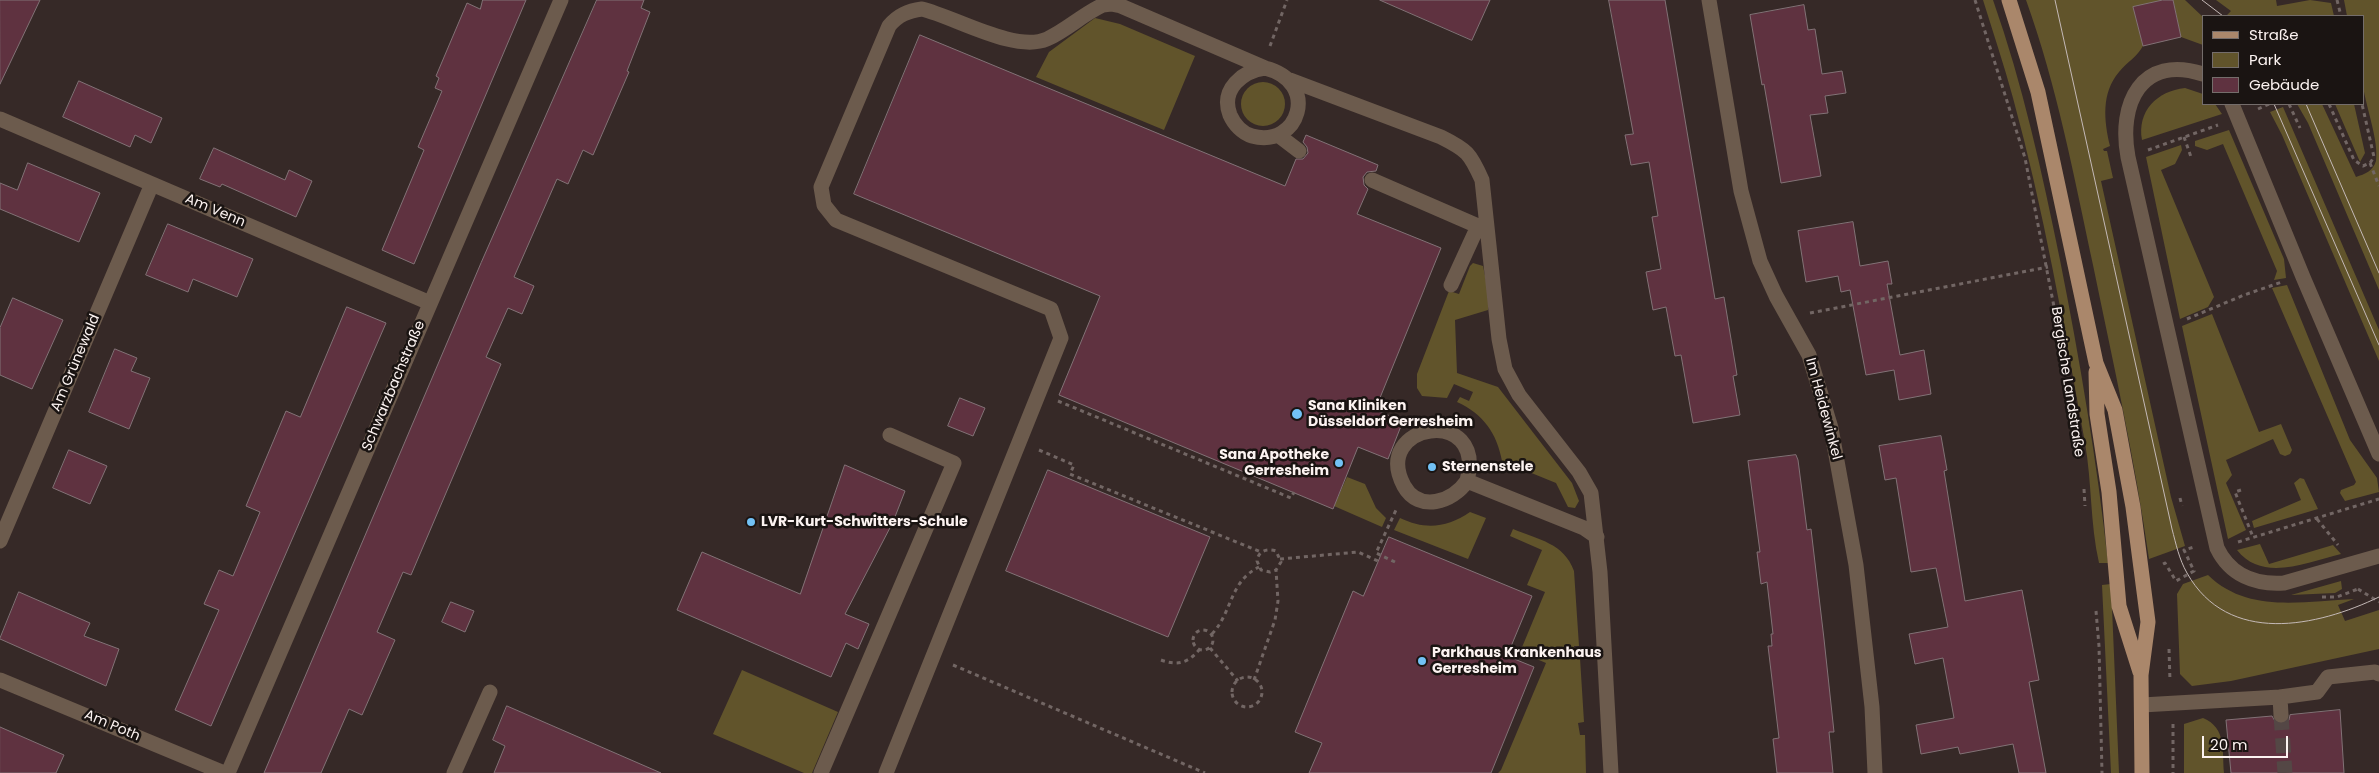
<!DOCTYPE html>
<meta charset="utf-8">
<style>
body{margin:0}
#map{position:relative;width:2379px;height:773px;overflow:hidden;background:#362927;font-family:Poppins,sans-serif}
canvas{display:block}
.legend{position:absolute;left:2202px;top:15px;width:162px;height:90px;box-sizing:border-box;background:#1a1412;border:1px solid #746d6b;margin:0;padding:6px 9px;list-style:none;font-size:15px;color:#fcf3f1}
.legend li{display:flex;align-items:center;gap:10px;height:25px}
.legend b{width:25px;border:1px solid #746d6b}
.scale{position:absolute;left:2202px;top:736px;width:86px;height:22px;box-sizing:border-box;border:2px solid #fcf3f1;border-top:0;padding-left:6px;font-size:15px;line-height:18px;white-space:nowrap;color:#fcf3f1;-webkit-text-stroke:4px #1a1412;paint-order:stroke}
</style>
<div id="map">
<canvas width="2379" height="773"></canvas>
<ul class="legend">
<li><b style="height:6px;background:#aa876b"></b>Straße</li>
<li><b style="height:14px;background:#61542b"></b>Park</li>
<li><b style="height:14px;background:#5f3240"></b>Gebäude</li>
</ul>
<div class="scale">20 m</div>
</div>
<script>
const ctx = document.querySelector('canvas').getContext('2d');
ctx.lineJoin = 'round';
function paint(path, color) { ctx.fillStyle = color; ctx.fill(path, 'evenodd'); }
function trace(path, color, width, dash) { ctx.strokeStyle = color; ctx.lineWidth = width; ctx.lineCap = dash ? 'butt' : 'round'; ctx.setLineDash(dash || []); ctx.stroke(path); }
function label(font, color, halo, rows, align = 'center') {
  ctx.font = font + ' Poppins,sans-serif'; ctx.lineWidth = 5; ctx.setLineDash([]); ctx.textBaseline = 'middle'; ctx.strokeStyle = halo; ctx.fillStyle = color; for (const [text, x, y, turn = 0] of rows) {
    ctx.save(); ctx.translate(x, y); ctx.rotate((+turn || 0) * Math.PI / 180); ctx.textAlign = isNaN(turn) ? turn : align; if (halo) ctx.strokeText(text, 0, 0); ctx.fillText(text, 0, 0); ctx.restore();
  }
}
const green = new Path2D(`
 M1983,0h10c30,85 49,172 67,260 20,101 37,201 48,303h-9c-9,-40 -7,-80 -14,-120 -21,-116 -41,-232 -72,-345 -9,-33 -20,-66 -30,-98z
 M2026,0h137l-29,7 9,39c-6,11 -16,16 -24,26 -18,21 -15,49 -9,74l-7,3 1,2h3l6,27 -12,3 70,316 14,49 -36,13c-14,-99 -36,-197 -56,-294 -19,-89 -36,-179 -67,-265z
 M2173,0h12l18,17v28l-22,-8z
 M2216,0h60l1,6 33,-6 21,3 3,13h-108l5,-5z
 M2344,0h35v290l-71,-167 -11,-19h25l34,73c9,-3 17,-6 20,-16 3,-20 -10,-54 -13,-75 -3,-22 0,-47 0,-70h-16z
 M1095,18l25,6 75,32 -31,74 -128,-53 13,-25z
 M1241 104a22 22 0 1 1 44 0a22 22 0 1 1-44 0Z
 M2185,88l18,6v10h12l7,10 -80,26c-5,-29 15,-49 43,-52z
 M2335,104h19l11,49 -5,9z
 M2283,107l96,223v31l-97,-226 -12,-23z
 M2229,130l55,129 2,19 -12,2 3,-9 -54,-127 -16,6 -12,-4v-5z
 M2181,145l1,5 -7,14 -14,6 53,127 -6,10 -28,12 -34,-162z
 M1473,263l10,3 5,24v20l-33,10 2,53 41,14 74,96 7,18 -4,7 -7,-1 -12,-24 -54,-22c-5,-28 -19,-47 -45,-59l3,-5 9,4 4,-9 -19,-8 -7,14 -25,-2 -5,-8v-14l32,-83 10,3 11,-28z
 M2287,285l63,155 27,38 2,14 -34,9 -5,-8 1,-3 13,-5 2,-3 -84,-194z
 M2212,314l47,118 22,-8 11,26 -2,4 -5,2 -5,-2 -7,-15 -47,21 6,15 -6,8 20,47 -18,9 -46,-213z
 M1347,477l18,7 11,24 10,10 -4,9 -48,-21z
 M2300,478l4,1 14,30 -64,19 -2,-7 49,-21 -7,-17z
 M1470,512l16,6 -18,41 -74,-29 6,-12c25,12 47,10 70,-6z
 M1513,529c26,11 51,14 61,42l5,75h-5l1,12h5l4,64 -6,1 2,12h5l1,38h-88l3,-3 45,-107 -26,-11 25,-60 -18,-7 15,-35 -32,-14z
 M2260,544l9,20 64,-19 8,9c-34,8 -78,29 -104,-4z
 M2208,575c40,39 95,26 146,24l-16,6 7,16 34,-11v39l-148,32 -39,5 -12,-12 -3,-80 6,-10z
 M2341,581l1,8 -7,4 -44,2z
 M2111,584l8,189h-8l-9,-188z
 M742,670l96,42 -26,61h-8l-91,-39z
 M2203,718c24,10 19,33 21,55h-40v-49z`);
const building = new Path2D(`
 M0,0h40l-40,84z
 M483,0h43l-112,264 -32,-14 42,-100 -6,-3 24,-56 -7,-3 4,-10 -3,-2 31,-73 13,6z
 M597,0h47l-3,8 9,4 -23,59 2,1 -36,83 -10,-5 -15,34 -11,-5 -43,98 20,9 -12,28 -14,-6 -22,49 15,7 -90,211 -8,-3 -26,60 18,8 -33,75 -13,-6 -28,64h-57l217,-510z
 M1380,0h110l-18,40z
 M1609,0h56l50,299 9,-2 13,78 -4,1 7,39 -47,8 -12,-68 -6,1 -9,-49 -13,3 -7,-38 15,-3 -9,-52 6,-1 -9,-54 -18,3 -6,-30 8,-1z
 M2163,0h10l8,37 -38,9 -10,-39z
 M1804,5l4,25 7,-1 7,45 20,-3 4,22 -21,3 3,17 -18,2 11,61 -40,7 -17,-99 -2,1 -12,-70z
 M920,35l365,151 11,-27h7l5,-6 -1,-6 -4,-5 3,-7 72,30 -2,6 -9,1 -4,5 1,8 4,4 -11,25 84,34 -66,162 28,11 -15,38 -30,-12 -25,62 -274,-114 41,-99 -246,-102z
 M79,81l83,37 -11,25 -16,-8 -5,12 -67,-30z
 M214,148l71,32 4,-10 23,11 -16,36 -74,-33 -2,3 -20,-8z
 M28,163l72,30 -21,49 -79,-33v-26l17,7z
 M1853,222l7,44 28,-5 4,23h-5l13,71 24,-5 7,44 -32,6 -5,-30 -28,5 -16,-85 -9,2 -3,-16 -32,6 -8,-51z
 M168,224l85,35 -16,38 -44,-18 -5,13 -42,-17z
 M13,298l50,22 -31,69 -32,-14v-47z
 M347,307l39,16 -175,403 -36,-16 44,-100 -15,-6 15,-34 14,6 27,-64 -14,-6 40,-95 14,6z
 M115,349l22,9 -6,13 19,7 -21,51 -40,-17z
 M960,398l25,10 -12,28 -25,-10z
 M1941,436l6,34 -3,1 21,130 57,-11 17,90 -10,2 17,91h-27l-6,-29 -53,10 -2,-7 -37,7 -5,-29 38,-7 -11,-60 -28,6 -6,-30 39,-7 -12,-59 -25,4 -15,-94 -11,2 -6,-34z
 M69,450l38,16 -17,38 -37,-16z
 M1796,455l2,5 9,70 4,-1 13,110 10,93h-5l4,41h-56l-4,-34 6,-1 -11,-92h4l-1,-12h2l-6,-52 -6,2 -4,-32h3l-12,-91z
 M845,465l60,26 -12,31 -48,92 24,10 -11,25 -12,-6 -15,34 -154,-67 25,-58 98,42z
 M1048,470l162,67 -42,100 -162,-66z
 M1389,537l143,59 -25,60 27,11 -43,106h-182l13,-30 -27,-11 58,-141 10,5z
 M19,592l71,31 -6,13 35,13 -13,37 -106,-47z
 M451,602l23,9 -9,21 -23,-10z
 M507,706l154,67h-167l11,-27 -12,-6z
 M2340,710l4,63h-113l-5,-53 46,-4 4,7 6,1 7,-4 1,-5z
 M0,727l64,28 -8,18h-56z`);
const minorTunnel = new Path2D(`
 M2281,715l4,58`);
const path = new Path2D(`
 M1975,0l50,158 47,241
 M2337,0l4,16
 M1270,46l17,-46
 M2289,104l11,24
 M2329,104l25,56 9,6 7,-3 4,-6 -12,-53
 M2258,109l11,-5
 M2184,137l7,20
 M2148,150l70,-25
 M2370,163l9,23
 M1810,313l238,-46
 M2187,319l57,-24 38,-13
 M1058,401l233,97 3,-6
 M1039,450l35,15 -4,9 191,78
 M2084,489l1,17
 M2241,490l-6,2 18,45
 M2180,498l2,8
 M2317,519l21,26
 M2238,542l141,-43
 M1280,559l78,-7 20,9
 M1395,562l-19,-9 20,-43
 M2163,564l2,-1 11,18 18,-10 -10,-21 10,-3
 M2358,589l21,13
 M2322,597h15l21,-8
 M2096,611l3,35 3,127
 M1193 640a10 10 0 1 1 20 0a10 10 0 1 1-20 0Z
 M1212,634c21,-23 17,-52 47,-67
 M1210,648l28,33
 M2169,649l1,32
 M1161,660c16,6 27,3 38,-10
 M953,665l252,108
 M1232 692a15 15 0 1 1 30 0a15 15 0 1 1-30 0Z
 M1254,680l21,-60 3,-19 -2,-31 5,-8 -5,-11c-9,-3 -18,0 -19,10l4,9 9,2 6,-2
 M2173,724v49`);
const minor = new Path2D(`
 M1709,0l32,191 19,70 16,35 33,59 22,73 25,137 16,142 3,66
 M2203,74c-62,-20 -85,30 -75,83l89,391c13,27 38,37 67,35l95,-27
 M1290,80l151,57c26,13 29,16 41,43l17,159 6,30 14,26 60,77 12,21 9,79 11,201
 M2232,104l71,173 76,177
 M0,119l430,184
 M1278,135l21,16
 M1372,180l115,50
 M1451,285l27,-59
 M1467,481c-14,21 -48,32 -63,5 -34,-63 83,-82 63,-5l117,47 13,9
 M0,541l152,-357
 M0,680l224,93
 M2280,697l37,-5 11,-15 47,-5 4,2
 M2142,705l138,-8 1,18
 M228,773l333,-773
 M454,773l36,-81
 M821,773l133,-310 -64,-28
 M886,773l175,-435 -10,-29 -215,-89 -12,-15 -3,-18 68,-161c9,-11 19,-15 33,-17 33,8 93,44 125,30 20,-9 36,-25 56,-34l8,-1 10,2 144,62c56,14 34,81 -13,68 -10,-3 -18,-12 -22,-21 -10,-26 13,-44 35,-47`);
const major = new Path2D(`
 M2009,0l29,92 58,271 19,47 18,97 15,115 -7,53 1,98
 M2096,372l1,42 12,78 10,114 21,66`);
const tram = new Path2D(`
 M2055,0l117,529c4,15 7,30 15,44 41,73 130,54 192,24
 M2202,0l21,16
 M2274,104l105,241
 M2306,104l73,169`);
const markers = [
 [1297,414,6,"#72c1f5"],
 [1339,463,5,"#72c1f5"],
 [1432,467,5,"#72c1f5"],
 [751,522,5,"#72c1f5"],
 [1422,661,5,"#72c1f5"]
];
const streetNames = [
 ["Am Venn",215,211,23],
 ["Am Grünewald",76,363,-67],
 ["Bergische Landstraße",2067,382,81],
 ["Schwarzbachstraße",394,386,-67],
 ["Im Heidewinkel",1823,409,75],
 ["Am Poth",112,726,23]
];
const poiNames = [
 ["Sana Kliniken",1308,406],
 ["Düsseldorf Gerresheim",1308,422],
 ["Sana Apotheke",1329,455,"right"],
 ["Gerresheim",1329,471,"right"],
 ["Sternenstele",1442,467],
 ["LVR-Kurt-Schwitters-Schule",761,522],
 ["Parkhaus Krankenhaus",1432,653],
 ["Gerresheim",1432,669]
];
paint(green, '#61542b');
paint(building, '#5f3240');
trace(building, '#827276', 1);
trace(minorTunnel, '#544745', 15, [15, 8]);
trace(path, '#726664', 3, [4, 4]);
trace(minor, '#6c5b4d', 15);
trace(major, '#aa876b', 15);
trace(tram, '#c4b9b7', 1);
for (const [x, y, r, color] of markers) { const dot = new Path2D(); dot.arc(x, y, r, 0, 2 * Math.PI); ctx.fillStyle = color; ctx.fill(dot); trace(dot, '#1a1412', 2); }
label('14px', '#fcf3f1', '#1a1412', streetNames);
label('bold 14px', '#fcf3f1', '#1a1412', poiNames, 'left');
</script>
